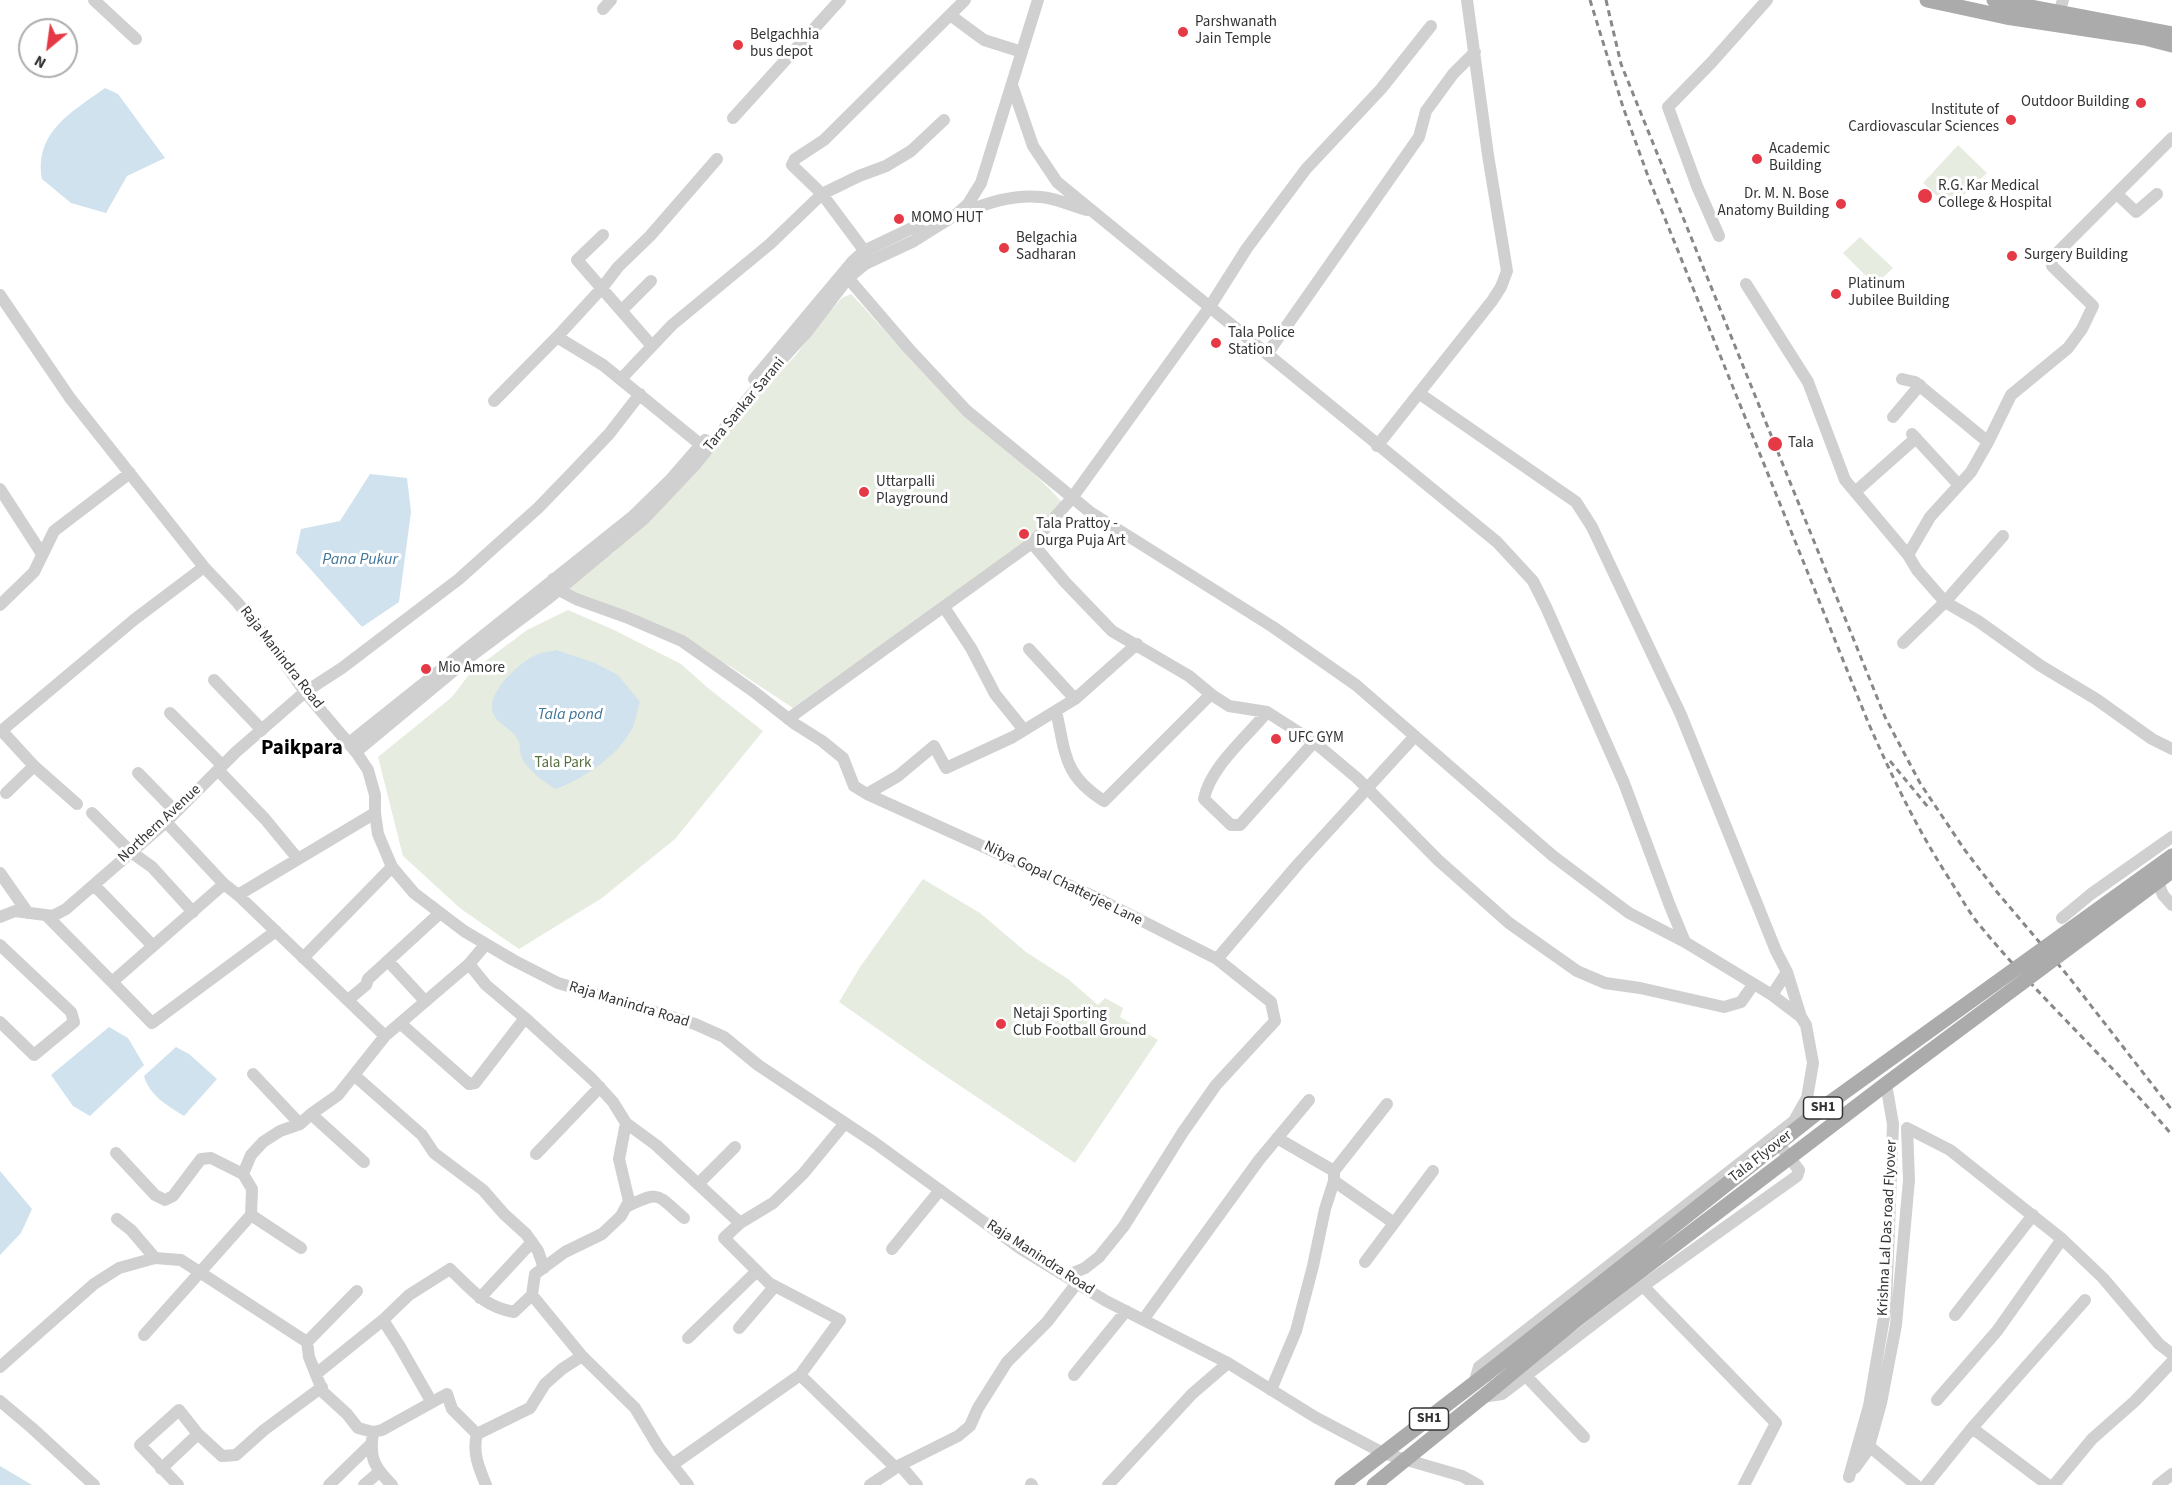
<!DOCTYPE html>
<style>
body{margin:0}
#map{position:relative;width:2172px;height:1485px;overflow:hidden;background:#fff;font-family:"Source Sans 3",sans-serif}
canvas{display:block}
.north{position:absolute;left:18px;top:18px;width:60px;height:60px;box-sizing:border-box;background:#fff;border:2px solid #adadad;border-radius:50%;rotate:209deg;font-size:16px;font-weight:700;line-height:24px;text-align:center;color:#333}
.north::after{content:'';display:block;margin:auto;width:21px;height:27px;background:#e63946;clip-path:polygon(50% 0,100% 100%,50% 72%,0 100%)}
</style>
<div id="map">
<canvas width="2172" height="1485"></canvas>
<div class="north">N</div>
</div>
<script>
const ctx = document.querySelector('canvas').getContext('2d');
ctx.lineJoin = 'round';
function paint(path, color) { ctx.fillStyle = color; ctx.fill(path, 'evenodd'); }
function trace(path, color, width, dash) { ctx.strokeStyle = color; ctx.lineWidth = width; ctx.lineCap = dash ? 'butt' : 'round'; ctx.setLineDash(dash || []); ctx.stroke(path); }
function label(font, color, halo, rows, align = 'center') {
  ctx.font = font + ' "Source Sans 3",sans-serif'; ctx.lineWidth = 6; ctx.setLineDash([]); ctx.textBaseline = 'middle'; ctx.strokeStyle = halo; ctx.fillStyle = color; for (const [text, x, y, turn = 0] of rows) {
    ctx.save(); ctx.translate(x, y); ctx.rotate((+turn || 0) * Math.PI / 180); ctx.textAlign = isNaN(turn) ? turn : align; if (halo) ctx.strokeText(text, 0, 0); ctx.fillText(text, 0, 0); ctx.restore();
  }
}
const green = new Path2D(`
 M1958,145l29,28 -37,35 -27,-25z
 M1860,237l33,31 -18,17 -32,-32z
 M851,294c39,41 76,86 118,124 31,28 65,53 93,84l-34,38 -235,168 -62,-41 -99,-54 -41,-15 -32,-8 22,-18 32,-19 20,-25 163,-173 26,-35 20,-22z
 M568,610l46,20 67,34 27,24 55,43 -88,108 -73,59 -83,51 -58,-40 -58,-53 -25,-99 74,-60 19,-25 56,-42z
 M923,879l57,34 46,39 42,27 30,26 7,-7 18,10 -3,9 38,23 -83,123 -140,-94 -96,-67 21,-35z`);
const water = new Path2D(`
 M105,88l13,6 47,64 -38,18 -21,37 -35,-10 -29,-24c-8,-47 30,-67 63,-91z
 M370,474l37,4 4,34 -12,90 -37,25 -66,-74 5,-24 39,-8z
 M556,650l39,13 23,12 22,27c-3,8 -4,19 -8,27 -17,29 -46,48 -76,60 -10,-5 -31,-22 -34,-31 -3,-6 -1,-13 -4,-18 -7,-14 -24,-16 -26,-31 -2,-20 29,-48 46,-55 5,-2 12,-2 18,-4z
 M109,1027l19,11 16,27 -54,51 -17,-10 -22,-31z
 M176,1047l13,7 28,25 -33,37c-16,-10 -35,-21 -40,-40z
 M0,1171l32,38 -11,24 -21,22z
 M0,1466l32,19h-32z`);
const minor = new Path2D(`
 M94,0l42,39
 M603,9l8,-9
 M2059,13l4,-13
 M950,15l34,25 38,12
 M1013,88l20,58 24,36 440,360 36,39 13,26 78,176 46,123 15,36
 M733,118l107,-118
 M944,120l-33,31 -25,15 -27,10 -37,18 -30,-29 3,-6 29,-19 141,-140
 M2172,138l-120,120v8l41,40 -11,23 -14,19 -57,47 -23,47 -17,30 -41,45 -22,38 9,15 28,32 33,19 63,45 55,33 56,40 20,10
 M2117,194l19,18 21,-18
 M962,213c25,-10 51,-19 79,-16 15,1 31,9 46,13
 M603,235l-26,25 75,86
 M1719,236l-22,-50 -29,-79 43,-44 56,-63
 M848,278l61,71 58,62 123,101 183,115 83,58 197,171 76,57 56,29 87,53 29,22 5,8 7,38 -6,35 -13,23 -315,246 -5,17
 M1746,284l62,98 37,98 63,75
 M0,295l70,103 134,169 33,35 37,46 31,44 51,60 12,18 7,25v18l3,21 14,33 22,26 50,38 49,29 45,23 137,41 29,13 34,28 117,78 146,106 85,52 122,62 87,54 68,36 79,23 16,9
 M622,310l29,-29
 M557,337l46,28 103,84
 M1267,354l152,-217 7,-26 27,-37 22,-22
 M621,379l51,-54 98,-81 52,-50 47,63
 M754,379l98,-117 12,-11 48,-23 15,4
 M1902,379l13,3 73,60
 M1420,394l156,108 16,25 89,188 95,236 11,21 -15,23
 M494,401l63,-64 45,-49 16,-21 32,-31 67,-77
 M1893,417l27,-32
 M1912,434l46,50
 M1377,446l115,-145 9,-14 6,-16 -19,-116 -21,-155
 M0,489l42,65
 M1855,492l61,-54
 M1032,543l33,39 47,49 77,45 23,19 17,11 38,6 47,30 43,36 81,82 71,63 68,48 28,12 35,5 84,19 17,-5 12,-17
 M553,579l6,11 17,9 50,18 56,24 71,50 42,33 27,17 21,17 11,28 13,8 230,104 120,61 54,43 4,19 -59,64 -33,47 -59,94 -25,31 -14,11 -19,8
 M0,605l34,-33 20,-41 76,-58
 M944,607l27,41 24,46 29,36
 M1903,643l42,-41 58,-66
 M1029,649l46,50
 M214,680l48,50
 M1056,711c10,43 7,64 48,90l107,-107
 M1267,712c-20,25 -57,55 -63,87l27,26h9l74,-83
 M170,713l52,52
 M788,719l244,-176 40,-45 137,-190 38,-60 59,-79 75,-80 50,-63
 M2,731l32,35 43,38
 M0,732l135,-113 69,-52
 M349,743l283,-226 39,-38 34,-39
 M356,752l118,-98 75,-56 95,-79 51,-54 68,-85 43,-47 42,-55 17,-14 49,-23 43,-27 11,-10 13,-21 57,-183
 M218,770l47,49 33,40
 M138,773l37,38
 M6,793l28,-27
 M867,794l31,-18 36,-30 12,22 67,-31 62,-38 62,-55
 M92,813l39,39 21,15 41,45
 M166,822l58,62 14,11 137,-82
 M0,873l28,40
 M2155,875l8,20 9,10
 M94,885l59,61
 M238,895l147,141
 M47,916l65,66 112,-98
 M0,917l15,-6 38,5 13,-7 100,-87 70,-70 69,-60 37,-24 117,-89 79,-71 33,-34 38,-40 31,-40
 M2062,918l29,-24 81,-57
 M0,945l71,67 3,10 -40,33 -34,-33
 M303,958l89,-91
 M1217,959l82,-96 116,-127
 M388,961l37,40
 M469,964l17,21 39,33 67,61 21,23 13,21 -7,36 10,42 -8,15 -19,18 -37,18 -30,22 -3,21 50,61 53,52 24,40 29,37
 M1787,972l14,45
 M112,982l40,41 124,-92
 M348,1000l18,-15 2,-6 72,-66
 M400,1023l69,61 6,-1 50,-65
 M253,1074l47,50
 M354,1075l68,60 12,18 49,37 21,24 22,20 12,17 6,17
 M311,1114l53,48
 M626,1123l30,22 84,78 -16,15 45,45 71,37 -40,55 96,93
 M1907,1128l43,22 112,89 41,39 56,66 13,10
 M1277,1138l57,33
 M116,1153l39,42 10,5 8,-4 28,-37 10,-1 32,16
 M536,1154l64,-67
 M1334,1181l60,42
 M698,1184l37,-37
 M626,1207c35,-17 30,-13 58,11
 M251,1215l50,33
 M117,1219l14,11 24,28
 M740,1223l33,-20 30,-29 42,-51
 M892,1249l48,-59
 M1365,1262l68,-91
 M1643,1286l133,137 -32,62
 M480,1298l52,-56
 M1955,1315l78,-100
 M383,1320l16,25 32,56
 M1143,1320l116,-160 50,-60
 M739,1328l36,-42
 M144,1335l107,-120 1,-26 -9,-15 8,-19 12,-13 17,-11 20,-7 11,-10 27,-19 47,-59 84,-72 17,-20
 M688,1338l69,-67
 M307,1342l50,-51
 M0,1367l94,-83 25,-16 36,-10 26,2 126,82 2,15 14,35 24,22 11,14 15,4 9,-2 65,-36 5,15 25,25 53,-26 15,-24 17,-15 20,-13
 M316,1374l67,-54 26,-25 41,-26c21,20 34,38 64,43l18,-17
 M1074,1375l52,-64
 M1526,1376l58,61
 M1271,1390l25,-59 17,-65 12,-57 9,-28v-10l53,-67
 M1482,1397l20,-3 141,-108 154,-110 2,-6 -25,-32
 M1937,1400l60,-69 65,-92
 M0,1401l32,27 62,57
 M1972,1428l76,57
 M373,1432c-4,26 1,35 19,53
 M477,1434c-5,18 2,34 9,51
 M1869,1446l47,39
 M672,1465l128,-90
 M900,1465l17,20
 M1855,1468l13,-18 13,-47 15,-78 13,-145 -2,-52
 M161,1469l37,-35
 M1849,1477l20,-71 17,-100 7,-182 -7,-40
 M1031,1484l1,1
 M178,1485l-38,-40 39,-35 19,24 24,22 14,-1 28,-25 58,-43
 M329,1485l43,-42
 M364,1485l15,-13
 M870,1485l30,-20 58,-29 12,-10 8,-18 29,-46 40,-40 30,-39
 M1108,1485l84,-91 36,-31
 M1926,1485l46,-57 113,-128
 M2054,1485l38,-46 43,-38 37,-39
 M2158,1485l14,-11`);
const major = new Path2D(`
 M1927,0l79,17 139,21 27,7
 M1994,0l178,34
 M1342,1485l143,-110
 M1374,1485l121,-98`);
const rail = new Path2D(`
 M1590,0l33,107 26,72 219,543c24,55 49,107 82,158 9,14 17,29 27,42 61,75 133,139 195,213
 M1606,0l15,64 264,653 35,66 44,66 33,43 71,84 104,134
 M1890,761l38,46`);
const majorBridge = new Path2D(`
 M1485,1375l347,-274 340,-245
 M1495,1387l81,-67 310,-236 286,-213`);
const markers = [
 [1183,32,6,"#e63946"],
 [738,45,6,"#e63946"],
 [2141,103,6,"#e63946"],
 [2011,120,6,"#e63946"],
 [1757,159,6,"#e63946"],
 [1925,196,8,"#e63946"],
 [1841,204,6,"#e63946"],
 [899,219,6,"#e63946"],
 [1004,248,6,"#e63946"],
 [2012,256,6,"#e63946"],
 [1836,294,6,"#e63946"],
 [1216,343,6,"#e63946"],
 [1775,444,8,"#e63946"],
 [864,492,6,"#e63946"],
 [1024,534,6,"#e63946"],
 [426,669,6,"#e63946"],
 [1276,739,6,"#e63946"],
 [1001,1024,6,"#e63946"]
];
const shields = [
 [1823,1108,39],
 [1429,1419,39]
];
const shieldNames = [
 ["SH1",1823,1108],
 ["SH1",1429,1419]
];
const poiNames = [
 ["Parshwanath",1195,23],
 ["Jain Temple",1195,40],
 ["Belgachhia",750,36],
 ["bus depot",750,53],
 ["Outdoor Building",2129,103,"right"],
 ["Institute of",1999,111,"right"],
 ["Cardiovascular Sciences",1999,128,"right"],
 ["Academic",1769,150],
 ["Building",1769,167],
 ["R.G. Kar Medical",1938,187],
 ["College & Hospital",1938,204],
 ["Dr. M. N. Bose",1829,195,"right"],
 ["Anatomy Building",1829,212,"right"],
 ["MOMO HUT",911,219],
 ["Belgachia",1016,239],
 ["Sadharan",1016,256],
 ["Surgery Building",2024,256],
 ["Platinum",1848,285],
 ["Jubilee Building",1848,302],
 ["Tala Police",1228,334],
 ["Station",1228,351],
 ["Tala",1788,444],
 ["Uttarpalli",876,483],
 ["Playground",876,500],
 ["Tala Prattoy -",1036,525],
 ["Durga Puja Art",1036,542],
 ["Mio Amore",438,669],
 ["UFC GYM",1288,739],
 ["Netaji Sporting",1013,1015],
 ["Club Football Ground",1013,1032]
];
const streetNames = [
 ["Tara Sankar Sarani",745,405,-50],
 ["Raja Manindra Road",281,658,52],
 ["Northern Avenue",160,824,-43],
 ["Nitya Gopal Chatterjee Lane",1063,884,26],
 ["Raja Manindra Road",629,1005,17],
 ["Tala Flyover",1761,1157,-38],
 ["Krishna Lal Das road Flyover",1888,1228,-87],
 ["Raja Manindra Road",1040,1258,33]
];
const parkNames = [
 ["Tala Park",563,764]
];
const waterNames = [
 ["Pana Pukur",360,560],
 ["Tala pond",570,715]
];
const districtNames = [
 ["Paikpara",302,749]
];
paint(green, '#e6ecdf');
paint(water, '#cfe2ee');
trace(minor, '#d0d0d0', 12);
trace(major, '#ababab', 15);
trace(rail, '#888', 3, [6, 4.5]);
trace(majorBridge, '#ababab', 15);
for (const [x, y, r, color] of markers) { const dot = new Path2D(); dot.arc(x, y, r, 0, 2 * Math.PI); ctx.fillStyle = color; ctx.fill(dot); trace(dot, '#fff', 2); }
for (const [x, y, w] of shields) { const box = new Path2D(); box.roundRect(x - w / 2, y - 11, w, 22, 4.5); ctx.fillStyle = '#fff'; ctx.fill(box); trace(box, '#333', 1.5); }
label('bold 14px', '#333', null, shieldNames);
label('15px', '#333', '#fff', poiNames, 'left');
label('15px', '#333', '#fff', streetNames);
label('15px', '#56703f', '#fff', parkNames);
label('italic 16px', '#3f7597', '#fff', waterNames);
label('bold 21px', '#000', '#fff', districtNames);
</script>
